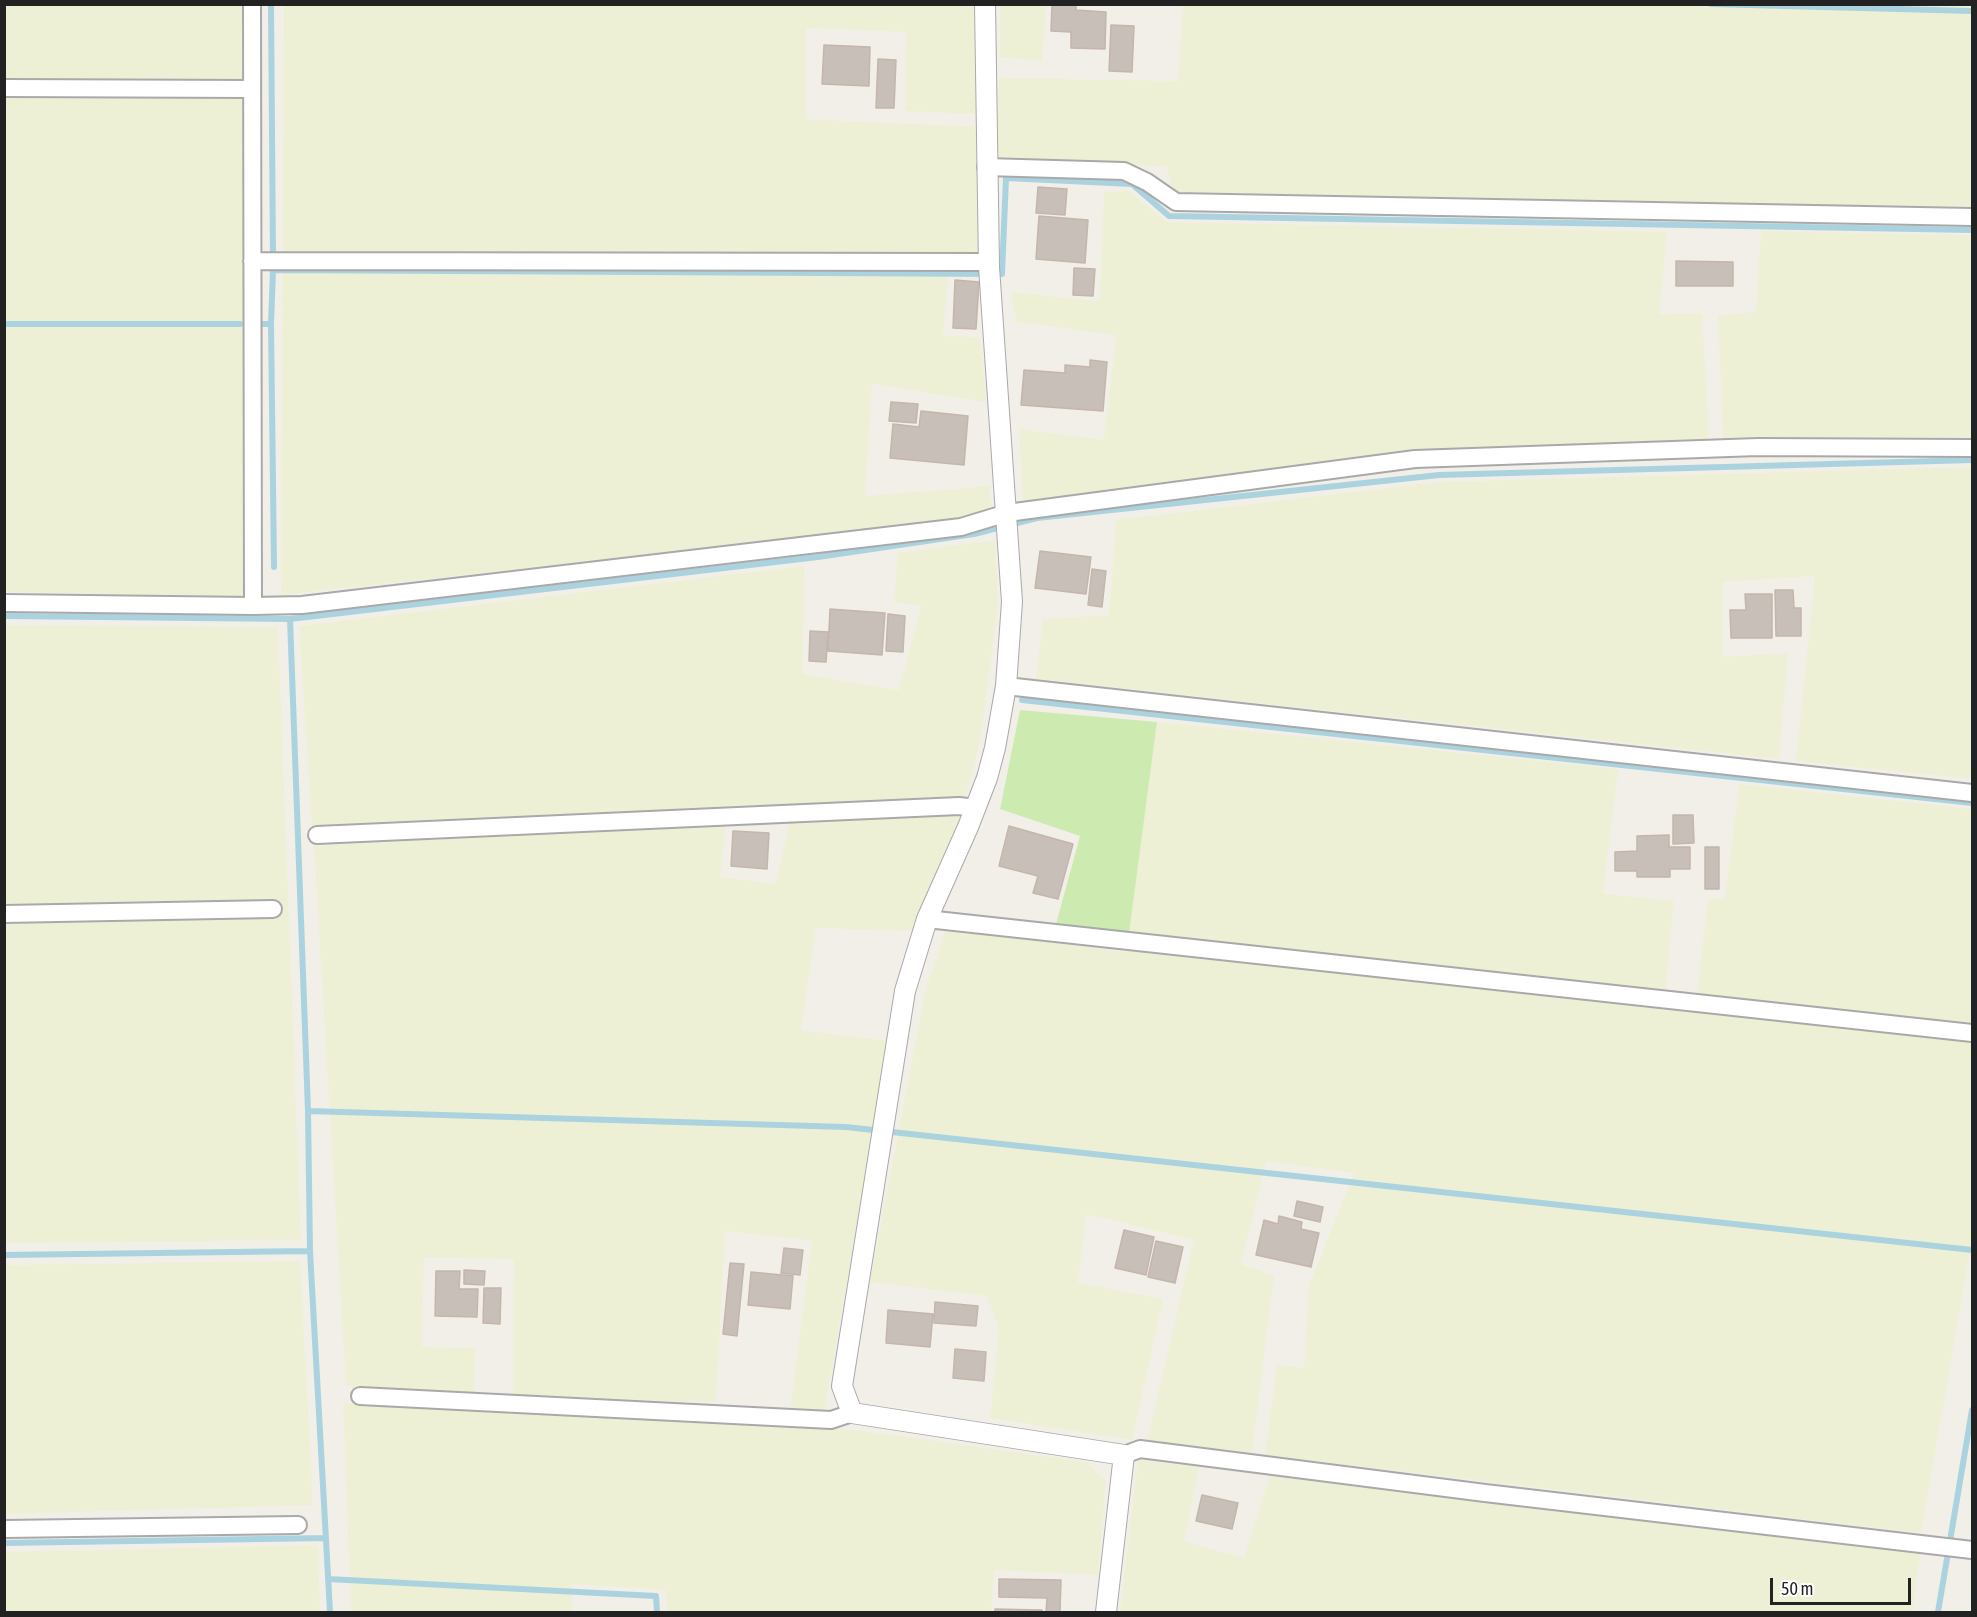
<!DOCTYPE html>
<style>
body{margin:0}
#map{position:relative;width:1977px;height:1617px;overflow:hidden;background:#f2efe9;font-family:"Asap Condensed",sans-serif}
canvas{display:block}
.frame{position:absolute;inset:0;border:6px solid #222;pointer-events:none}
.scale{position:absolute;left:1770px;top:1578px;width:141px;height:27px;box-sizing:border-box;border:3px solid #222;border-top:0;padding-left:8px;font-size:18px;line-height:21px;white-space:nowrap;color:#222;-webkit-text-stroke:4px #fff;paint-order:stroke}
</style>
<div id="map">
<canvas width="1977" height="1617"></canvas>
<div class="frame"></div>
<div class="scale">50 m</div>
</div>
<script>
const ctx = document.querySelector('canvas').getContext('2d');
ctx.lineJoin = 'round';
function paint(path, color) { ctx.fillStyle = color; ctx.fill(path, 'evenodd'); }
function trace(path, color, width, dash) { ctx.strokeStyle = color; ctx.lineWidth = width; ctx.lineCap = dash ? 'butt' : 'round'; ctx.setLineDash(dash || []); ctx.stroke(path); }
const farmland = new Path2D(`
 M5,5h242l-4,591 -238,-4z
 M284,5h690l2,109 -71,-3 1,-79 -100,-4v91l173,8v126h-29l-7,83 37,1 6,65 -114,-18 -7,112 124,-10 3,21 -33,13 -678,75z
 M1000,5h46l-4,56 -42,-4z
 M1183,5h789v202l-797,-13 -9,-27 -169,-10 2,-79 179,3z
 M1129,191l38,31 500,10 -8,82 43,-1 7,126 -294,11 -392,53 -4,-74 85,11 12,-105 -99,-13 -7,-30 90,9 4,-109z
 M1761,231l211,4v202l-249,3 -5,-125 38,-3z
 M1972,467v312l-176,-18 19,-185 -92,6v75l65,-4 -9,106 -743,-80 7,-60 66,-4 7,-95 323,-38z
 M995,540l3,65 -18,137 -14,54 -654,30 -13,-200 505,-60 -1,108 96,16 22,-84 -27,-4 4,-49z
 M4,625l274,2 23,613 -296,3z
 M1157,722l461,47 -15,125 71,7 -10,107 31,4 13,-113h17l14,-115 233,25v432l-51,292 -656,-78 12,-90 27,3 5,-82 45,-113 -88,-12 -25,103 33,12 -22,177 -105,-12 47,-201 -108,-26 -8,69 85,16 -31,141 -142,-22 9,-90 -12,-32 -117,-14 55,-290 21,-62 180,22z
 M962,813l-50,118 -96,-3 -15,102 88,11 -65,370 -34,-1 22,-169 -87,-10 -9,171 -203,-5 1,-138 -90,-2 -2,90 53,1 -1,48 -128,-10 -32,-540 412,-22 -6,53 55,7 15,-62z
 M300,1261l13,244 -308,9v-249z
 M343,1403l513,27 230,32 20,19 -8,94 -104,-5 -3,42h-324l-1,-22 -95,-6 1,28h-221z
 M1138,1460l61,7 -15,74 60,17 26,-83 651,74 -9,63h-792z
 M318,1545l2,67h-315v-60z`);
const grass = new Path2D(`
 M1020,710l137,12 -28,211 -73,-9 24,-88 -80,-27z`);
const stream = new Path2D(`
 M271,4l2,256
 M1711,4l261,7
 M4,324h236
 M263,324h8l2,-54 729,4 4,-96 126,6 37,32 803,14
 M271,324l3,243
 M4,616l286,3 528,-62 156,-23 63,-16 402,-43 533,-15
 M290,619l18,492 2,140
 M1022,700l950,103
 M308,1111l538,16 1126,123
 M4,1255l306,-4 20,361
 M4,1543l322,-5
 M328,1579l328,17 1,16
 M1938,1612l34,-202`);
const building = new Path2D(`
 M1052,4h24v6l30,2 -1,37 -34,-1v-16l-20,-1z
 M1111,25l23,1 -2,46 -23,-1z
 M824,45l46,2 -1,39 -47,-2z
 M878,59l18,1 -2,48h-18z
 M1038,187l29,2 -2,26 -29,-2z
 M1039,216l49,4 -3,43 -49,-4z
 M1676,261l57,1v24h-57z
 M1074,268l21,1 -2,27 -20,-1z
 M955,280l24,2 -3,47 -23,-1z
 M1090,360l17,2 -4,49 -82,-6 3,-35 41,3v-8l25,2z
 M891,402l27,2 -2,19 -27,-2z
 M921,411l47,5 -4,49 -74,-7 3,-34 26,3z
 M1040,551l51,6 -5,37 -51,-6z
 M1092,569l14,2 -4,36 -14,-2z
 M1775,590h18l1,18h7v28h-25z
 M1745,594h27v44h-41l-1,-28h16z
 M830,609l55,4 -3,42 -54,-4z
 M888,614l17,2 -2,36 -17,-1z
 M810,631l18,1 -2,30 -17,-1z
 M1673,815h20l1,28 -21,1z
 M1009,826l64,18 -15,55 -25,-6 5,-17 -39,-10z
 M733,831l36,2 -2,36 -36,-3z
 M1669,835v12h21v22h-20v8h-33v-6h-22v-19l22,-1v-15z
 M1705,847h14v42h-14z
 M1297,1201l26,6 -3,15 -26,-6z
 M1279,1216l23,6 -1,7 18,4 -8,34 -55,-12 8,-35 14,4z
 M1124,1230l30,7 -8,38 -31,-7z
 M1156,1241l27,6 -8,36 -27,-6z
 M784,1248l19,2 -3,25 -19,-2z
 M730,1263l14,1 -7,72 -14,-2z
 M464,1270l21,1 -1,14 -20,-1z
 M436,1271h24l-1,18h19l-1,28 -42,-1z
 M751,1272l42,4 -3,33 -42,-4z
 M484,1288h17l-1,36 -17,-1z
 M935,1302l43,4 -2,20 -42,-3z
 M888,1310l45,4 -3,33 -44,-4z
 M955,1349l31,3 -2,29 -31,-3z
 M1202,1495l36,8 -6,26 -36,-8z
 M999,1579l62,1 -1,32h-14l1,-14 -48,-1z
 M995,1609l47,1v2h-47z`);
const minor = new Path2D(`
 M252,4l1,602
 M4,88l247,1
 M986,167l138,4 23,11 29,20 796,15
 M252,261l737,1
 M4,603l249,3 49,-1 659,-78 46,-14 408,-54 343,-12 214,1
 M1006,686l966,107
 M317,835l642,-29 17,2
 M4,914l269,-5
 M927,919l1045,114
 M360,1396l471,24 21,-7
 M1124,1455l16,-6 345,44 487,57
 M4,1529l294,-4`);
const tertiary = new Path2D(`
 M985,4l4,263 23,335 -6,84 -11,62 -8,30 -19,49 -41,92 -22,72 -63,395 10,27 272,42 -18,157`);
paint(farmland, '#eef0d5');
paint(grass, '#cdebb0');
trace(stream, '#aad3df', 6);
paint(building, '#c7bfb8');
trace(building, '#c4b6ab', 1.5);
trace(minor, '#a9a9a9', 20);
trace(tertiary, '#a9a9a9', 22);
trace(minor, '#fff', 16);
trace(tertiary, '#fff', 20);
</script>
